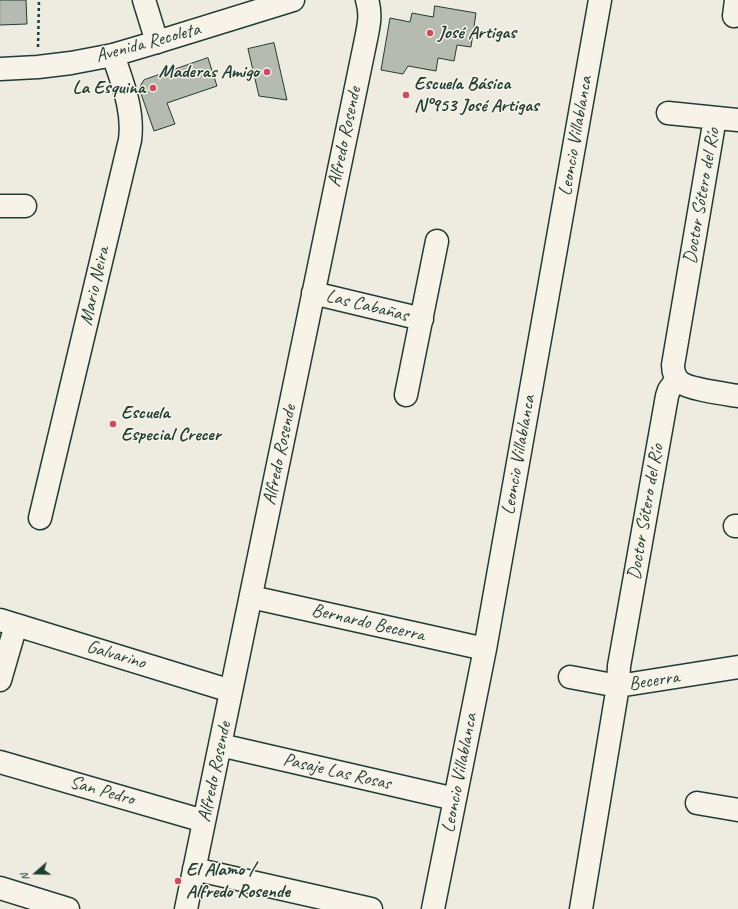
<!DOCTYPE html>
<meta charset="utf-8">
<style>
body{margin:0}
#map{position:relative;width:738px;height:909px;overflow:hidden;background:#eeece1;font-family:Caveat,sans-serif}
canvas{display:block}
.north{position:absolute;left:16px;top:853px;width:40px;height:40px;-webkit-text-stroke:3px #f7f3e8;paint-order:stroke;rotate:250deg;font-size:11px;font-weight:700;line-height:16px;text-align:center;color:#1f3d34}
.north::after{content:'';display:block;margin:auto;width:14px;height:18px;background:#1f3d34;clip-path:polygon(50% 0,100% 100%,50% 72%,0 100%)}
</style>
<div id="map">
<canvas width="738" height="909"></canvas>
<div class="north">N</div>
</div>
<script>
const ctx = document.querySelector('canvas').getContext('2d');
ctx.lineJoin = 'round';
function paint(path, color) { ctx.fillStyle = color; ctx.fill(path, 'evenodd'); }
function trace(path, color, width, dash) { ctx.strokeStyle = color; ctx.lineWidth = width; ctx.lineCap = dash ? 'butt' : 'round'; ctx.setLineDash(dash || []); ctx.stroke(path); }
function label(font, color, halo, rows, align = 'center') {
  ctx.font = font + ' Caveat,sans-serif'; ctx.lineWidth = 3; ctx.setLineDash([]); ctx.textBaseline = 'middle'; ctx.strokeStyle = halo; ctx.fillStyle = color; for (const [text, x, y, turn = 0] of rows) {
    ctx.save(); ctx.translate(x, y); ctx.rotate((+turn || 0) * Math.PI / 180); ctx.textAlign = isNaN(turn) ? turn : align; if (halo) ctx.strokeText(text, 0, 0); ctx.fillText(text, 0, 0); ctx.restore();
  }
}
const building = new Path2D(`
 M0,0h26l1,24 -27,1z
 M435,6l41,7 -5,34 -14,-2 -3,16 -16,-3 -2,13 -28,-5 -5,8 -22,-4 9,-52 20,4 2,-9 21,4z
 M274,43l13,57 -28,-4 -11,-47z
 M208,58l9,28 -50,17 8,21 -21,7 -15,-43 5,-8z`);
const path = new Path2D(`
 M38,47l1,-47`);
const minor = new Path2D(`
 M144,0l13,42
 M734,16l2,-16
 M668,113l70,7
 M715,118l-42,247c0,6 2,13 7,17 8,7 46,12 58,14
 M0,206h25
 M313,293l109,26
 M406,395l31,-154
 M40,518l90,-378c4,-30 -8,-58 -17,-85
 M735,526h3
 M251,597l234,52
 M0,620l231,71
 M570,677l48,9 120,-19
 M0,680l16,-55
 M220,745l235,54
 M0,762l204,59
 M697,803l41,7
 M194,869l177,40
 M0,888l68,21
 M186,909l179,-865c3,-15 7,-29 2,-44
 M433,909l52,-260 115,-649
 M581,909l37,-223 1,-20 48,-270 2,-6 8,-11`);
const major = new Path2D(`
 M0,69l38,-2 33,-4 42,-8 44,-13 136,-42`);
const markers = [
 [430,33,4,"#d1495b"],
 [267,72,4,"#d1495b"],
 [153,88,4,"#d1495b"],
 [406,95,4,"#d1495b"],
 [113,424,4,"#d1495b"],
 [178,881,4,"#d1495b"]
];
const poiNames = [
 ["José Artigas",438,33],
 ["Maderas Amigo",259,72,"right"],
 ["Escuela Básica",414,84],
 ["N°953 José Artigas",414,106],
 ["La Esquina",145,88,"right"],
 ["Escuela",121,413],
 ["Especial Crecer",121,435],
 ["El Alamo /",186,870],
 ["Alfredo Rosende",186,892]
];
const streetNames = [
 ["Avenida Recoleta",148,43,-15],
 ["Leoncio Villablanca",576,136,-80],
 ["Alfredo Rosende",345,137,-78],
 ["Doctor Sótero del Río",702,196,-80],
 ["Mario Neira",95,286,-77],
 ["Las Cabañas",367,306,14],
 ["Alfredo Rosende",280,455,-78],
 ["Leoncio Villablanca",519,455,-80],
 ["Doctor Sótero del Río",646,512,-80],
 ["Bernardo Becerra",368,623,13],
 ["Galvarino",116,655,17],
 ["Becerra",654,681,-9],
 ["Alfredo Rosende",215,772,-78],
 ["Pasaje Las Rosas",337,772,13],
 ["Leoncio Villablanca",460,773,-79],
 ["San Pedro",102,791,16]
];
paint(building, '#b5bbb0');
trace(building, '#1f3d34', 1);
trace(minor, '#1f3d34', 25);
trace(major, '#1f3d34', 25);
trace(path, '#1f3d34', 2.5, [3, 3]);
trace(minor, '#f7f3e8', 22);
trace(major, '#f7f3e8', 22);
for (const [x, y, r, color] of markers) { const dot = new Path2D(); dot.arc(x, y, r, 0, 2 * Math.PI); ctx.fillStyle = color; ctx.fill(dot); trace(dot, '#f7f3e8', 1.5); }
label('bold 19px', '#1f3d34', '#f7f3e8', poiNames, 'left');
label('19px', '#1f3d34', '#f7f3e8', streetNames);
</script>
